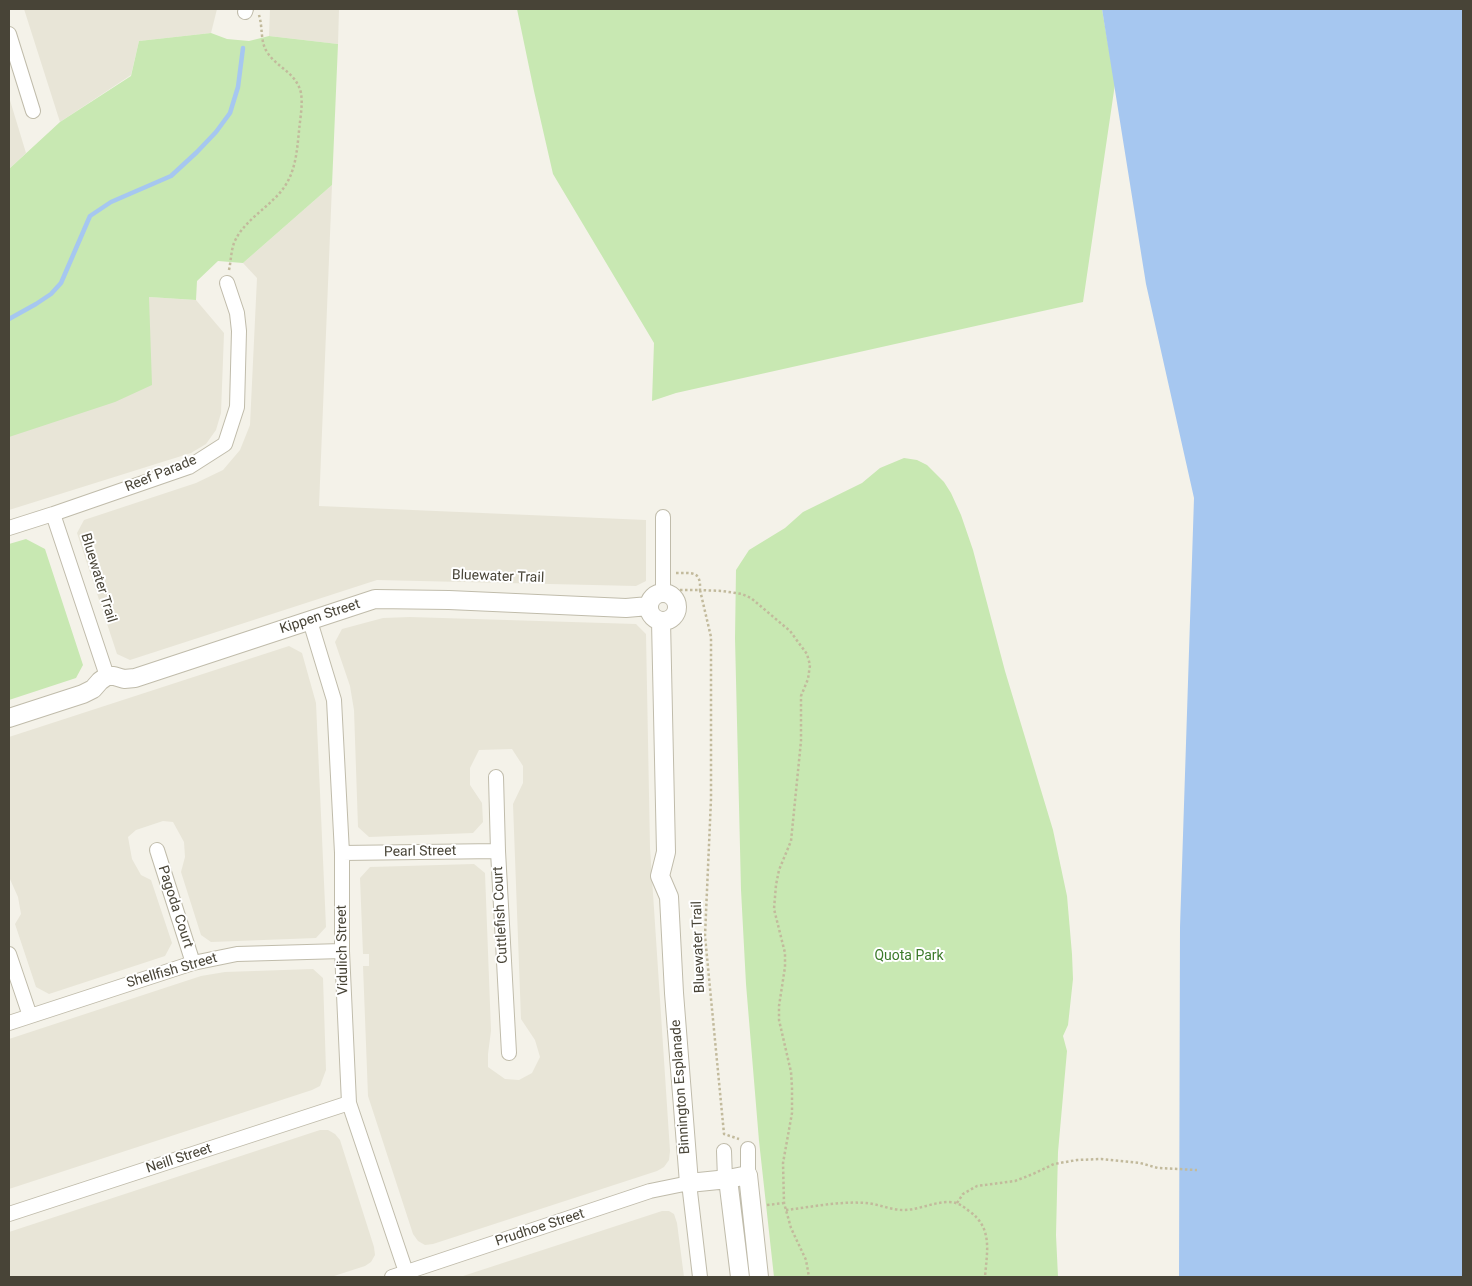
<!DOCTYPE html>
<style>
body{margin:0}
#map{position:relative;width:1472px;height:1286px;overflow:hidden;background:#f4f2e9;font-family:Roboto,sans-serif}
canvas{display:block}
.frame{position:absolute;inset:0;border:10px solid #484437;pointer-events:none}
</style>
<div id="map">
<canvas width="1472" height="1286"></canvas>
<div class="frame"></div>
</div>
<script>
const ctx = document.querySelector('canvas').getContext('2d');
ctx.lineJoin = 'round';
function paint(path, color) { ctx.fillStyle = color; ctx.fill(path, 'evenodd'); }
function trace(path, color, width, dash) { ctx.strokeStyle = color; ctx.lineWidth = width; ctx.lineCap = dash ? 'butt' : 'round'; ctx.setLineDash(dash || []); ctx.stroke(path); }
function label(font, color, halo, rows, align = 'center') {
  ctx.font = font + ' Roboto,sans-serif'; ctx.lineWidth = 4; ctx.setLineDash([]); ctx.textBaseline = 'middle'; ctx.strokeStyle = halo; ctx.fillStyle = color; for (const [text, x, y, turn = 0] of rows) {
    ctx.save(); ctx.translate(x, y); ctx.rotate((+turn || 0) * Math.PI / 180); ctx.textAlign = isNaN(turn) ? turn : align; if (halo) ctx.strokeText(text, 0, 0); ctx.fillText(text, 0, 0); ctx.restore();
  }
}
const residential = new Path2D(`
 M24,9h193l-6,24 -72,8 -8,34 -71,47z
 M270,9h69l-1,35 -69,-8z
 M9,97l17,56 -17,16z
 M332,185l-13,321 327,14v61l-10,5 -259,-6 -247,80 -13,-6 -40,-121 7,-13 112,-37 27,-13 17,-20 10,-25 7,-147 -14,-15z
 M149,297l47,3 28,33 -3,80 -5,17 -10,14 -15,9 -182,57v-73z
 M410,617l226,7 10,10 4,214 20,303 -1,9 -5,7 -7,4 -224,73 -8,1 -7,-4 -5,-7 -45,-138 -5,-130h6v-12h-6l-3,-76 10,-11 104,-3 11,9 6,158 -3,23v13l17,12 14,1 13,-7 8,-16 -5,-17 -14,-21 -8,-215 10,-21v-17l-11,-17 -33,1 -9,18v17l12,18 1,19 -10,11 -104,4 -11,-10 -4,-117 -4,-24 -15,-44 7,-13 41,-11z
 M289,646l13,7 14,50 10,224 -10,11 -105,4 -10,-7 -20,-63 4,-15 -1,-15 -11,-20 -10,-1 -27,9 -8,7 4,22 9,16 10,5 21,63 -7,13 -116,38 -13,-7 -21,-63 6,-10 -3,-17 -9,-20v-140z
 M313,969l10,9 3,92 -6,16 -8,4 -303,99v-150l192,-63 24,-4z
 M320,1130h8l7,4 5,6 34,107 1,8 -4,7 -6,4 -34,11h-322v-45z
 M662,1211h7l5,3 3,9 7,54h-224z`);
const green = new Path2D(`
 M517,9h585l13,75 -32,218 -407,91 -24,8 2,-58 -101,-169 -19,-83z
 M211,33l16,6 22,2 20,-5 69,8 -6,141 -89,78 -25,-2 -21,20 -1,19 -47,-3 3,88 -37,17 -106,35v-268l51,-47 71,-46 8,-35z
 M904,458l13,2 10,5 17,17 7,11 10,22 12,35 32,121 48,159 14,66 5,58 1,25 -5,46 -5,11 4,15 -9,101 -2,83 2,42h-284l-15,-136 -13,-157 -5,-94 -6,-252 1,-68 13,-20 36,-22 18,-16 59,-29 18,-15z
 M26,539l19,10 38,116 -7,13 -67,22v-156z`);
const water = new Path2D(`
 M1102,9h361v1268h-284l1,-350 14,-429 -48,-214z`);
const stream = new Path2D(`
 M9,319l27,-15 15,-10 10,-11 29,-67 21,-14 60,-26 26,-24 19,-20 14,-19 8,-26 5,-39`);
const path = new Path2D(`
 M229,270c2,-9 2,-19 5,-27 10,-24 37,-36 51,-57 11,-17 12,-36 14,-55 1,-12 4,-26 2,-38 -5,-21 -24,-25 -34,-41 -7,-11 -4,-24 -8,-37
 M676,573c17,0 25,-2 24,17l22,1 20,3 9,4 39,33 17,23 3,11 -2,14 -7,17v45l-10,100 -12,29 -3,15 -2,24 11,44v14l-6,39v14l12,52 1,15v26l-9,50 1,40 7,25 15,32 3,17
 M675,590h25l11,47v162l-6,137 19,198 15,5
 M957,1203l6,-9 14,-8 38,-5 18,-7 21,-10 23,-4 24,-1 39,4 18,5 39,2
 M767,1205l17,-2
 M786,1210c26,-3 53,-9 80,-7 12,1 25,7 37,7 16,0 30,-8 46,-8 8,0 14,4 20,9 24,17 18,40 16,66`);
const minor = new Path2D(`
 M245,12l1,-3
 M9,34l24,77
 M53,514l54,162
 M9,528l44,-14 136,-47 36,-23 12,-37 2,-76 -2,-18 -10,-30
 M663,593v-76
 M310,621l24,79 8,153v98l7,152 57,169
 M496,777l2,74 11,202
 M157,850l36,113
 M342,853l156,-2
 M9,954l21,62
 M9,1023l184,-60 44,-9 105,-3
 M748,1149v26
 M724,1151l1,28
 M9,1214l340,-111
 M392,1277l258,-86 39,-8 11,94`);
const tertiary = new Path2D(`
 M649 607a14 14 0 1 1 28 0a14 14 0 1 1-28 0Z
 M661,621l5,231 -6,24 9,21 5,96 15,190 39,-4 20,-4 11,102
 M9,718l74,-24 10,-5 7,-8 7,-5h7l10,3 11,-1 240,-79 74,1 177,8 23,-2
 M728,1179l12,98`);
const streetNames = [
 ["Reef Parade",161,474,-22],
 ["Bluewater Trail",498,577,2],
 ["Bluewater Trail",98,578,73],
 ["Kippen Street",320,617,-18],
 ["Pearl Street",420,852,-1],
 ["Pagoda Court",175,907,72],
 ["Cuttlefish Court",501,915,-93],
 ["Bluewater Trail",699,947,-92],
 ["Vidulich Street",343,950,-91],
 ["Shellfish Street",172,971,-16],
 ["Binnington Esplanade",681,1087,-94],
 ["Neill Street",179,1159,-18],
 ["Prudhoe Street",540,1228,-18]
];
const parkNames = [
 ["Quota Park",909,956]
];
paint(residential, '#e8e5d7');
paint(green, '#c8e8b2');
paint(water, '#a6c7f0');
trace(stream, '#a6c7f0', 4.5);
trace(minor, '#c0bcab', 16);
trace(tertiary, '#c0bcab', 20);
trace(path, '#c2ba9c', 2.5, [2.5, 2.5]);
trace(minor, '#fff', 14);
trace(tertiary, '#fff', 18);
label('14px', '#484437', '#fff', streetNames);
label('14px', '#3c7a2a', '#fff', parkNames);
</script>
